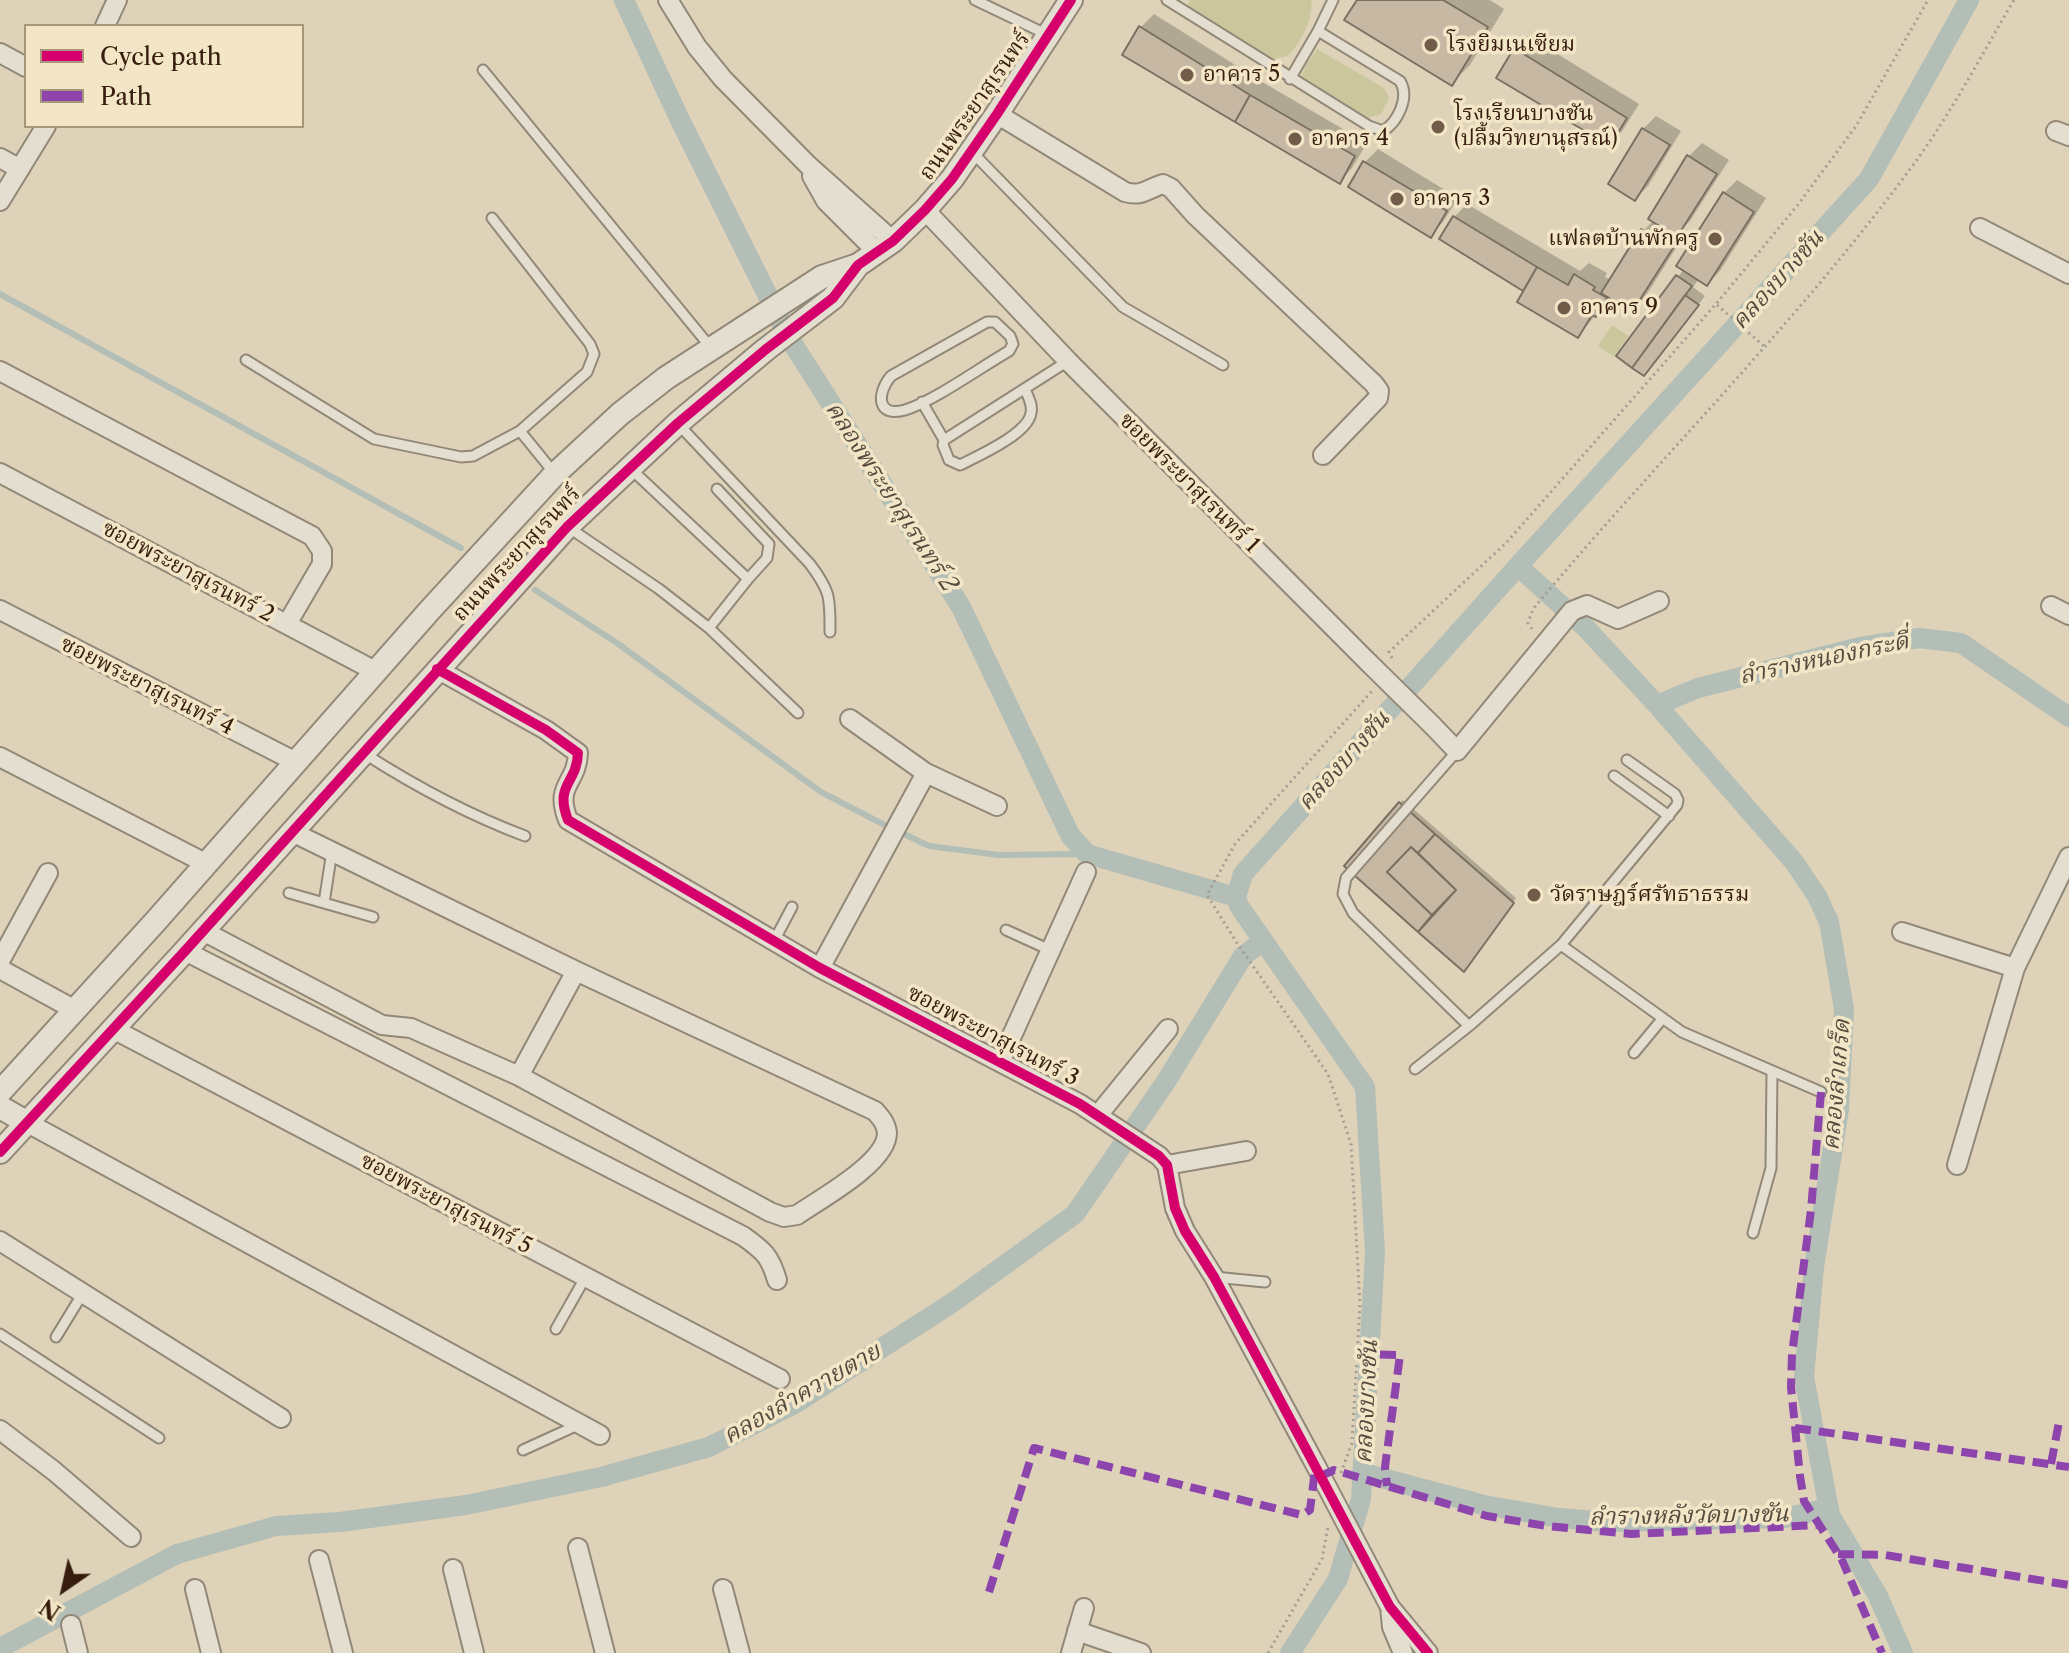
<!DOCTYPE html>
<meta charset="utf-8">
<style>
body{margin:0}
#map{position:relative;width:2069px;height:1653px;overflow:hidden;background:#ded2b8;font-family:"Libre Caslon Text",serif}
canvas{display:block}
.legend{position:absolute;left:24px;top:24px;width:280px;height:104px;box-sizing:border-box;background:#f3e6c7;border:2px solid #a8967d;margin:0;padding:10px 14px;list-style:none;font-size:24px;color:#371d0d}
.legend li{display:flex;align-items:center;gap:16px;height:40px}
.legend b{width:40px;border:2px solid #a8967d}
.north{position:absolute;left:24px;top:1549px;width:80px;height:80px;-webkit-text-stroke:6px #f3e6c7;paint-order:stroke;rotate:214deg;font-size:22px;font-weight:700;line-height:32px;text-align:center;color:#371d0d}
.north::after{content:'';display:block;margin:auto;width:28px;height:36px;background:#371d0d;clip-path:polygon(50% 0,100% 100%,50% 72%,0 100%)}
</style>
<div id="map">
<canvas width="2069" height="1653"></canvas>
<ul class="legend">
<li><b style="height:10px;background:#d6006c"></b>Cycle path</li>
<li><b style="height:10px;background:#8e44ad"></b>Path</li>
</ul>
<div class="north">N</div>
</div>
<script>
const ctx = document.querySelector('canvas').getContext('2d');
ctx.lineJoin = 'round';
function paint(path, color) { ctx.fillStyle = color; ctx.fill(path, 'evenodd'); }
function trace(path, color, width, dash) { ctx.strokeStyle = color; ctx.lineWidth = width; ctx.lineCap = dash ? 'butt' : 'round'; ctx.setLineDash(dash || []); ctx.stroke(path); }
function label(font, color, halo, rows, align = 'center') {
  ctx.font = font + ' "Libre Caslon Text","Noto Serif Thai",serif'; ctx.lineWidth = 7; ctx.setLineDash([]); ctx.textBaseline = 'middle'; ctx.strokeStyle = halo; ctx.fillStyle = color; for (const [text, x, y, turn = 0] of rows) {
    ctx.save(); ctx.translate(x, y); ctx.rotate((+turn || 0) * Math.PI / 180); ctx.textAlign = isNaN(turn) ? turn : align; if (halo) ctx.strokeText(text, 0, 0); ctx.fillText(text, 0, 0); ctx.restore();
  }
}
const green = new Path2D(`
 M1190,0h121c3,16 -9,42 -21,53 -5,5 -12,5 -18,6l-86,-52z
 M1317,49l67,39 5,10 -8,16 -13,4 -67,-41 5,-12z
 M1612,325l16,11 -14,21 -16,-11z`);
const shadow = new Path2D(`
 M1359,0h131l14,9 -34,56 -18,18z
 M1154,14l110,69 103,60 -15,25 -13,13 -214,-127 16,-27z
 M1528,36l111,68 -16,26 -13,13 -95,-94z
 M1656,116l25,15 -33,55 -13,13 -24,-16 32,-54z
 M1702,143l27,17 -39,61 -10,10 5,3 -40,63 -13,13 -21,-13 -33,39 -52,-46 -84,-51 12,-22 13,-13 113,67 9,-8 18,10 -2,4 6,3 32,-49 11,-11 -3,-2 38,-62z
 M1378,149l80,49 -15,24 -13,13 -80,-49 15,-24z
 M1737,180l29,18 -46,73 -13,13 -8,-5 -6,8 12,9 -53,69 -33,-9 65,-87 40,-76z
 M1403,800l113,98 -52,71 -117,-103z`);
const stream = new Path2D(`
 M0,294l461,254
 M535,590l82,53 204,149 58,30 50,24 70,9 88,-1`);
const canal = new Path2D(`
 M624,0l56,120 109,218 172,269 109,228 17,19 149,43
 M1518,566l67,61 72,78 137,157 23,34 12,26 15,87 -5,100 -25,158 -10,110 26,138 48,81 25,57
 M1657,705l41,-17 162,-41 59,-9 42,5 108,74
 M1363,1473l121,32 75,13 48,4 177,-4 45,-10
 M0,1648l177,-94 99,-28 64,-4 126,-17 135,-28 108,-30 87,-44 156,-100 123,-89 92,-134 76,-124 20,-15
 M1290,1653l48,-74 23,-80 14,-247 -10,-165 -126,-181 -3,-9 7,-23 275,-308 351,-387 100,-179`);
const building = new Path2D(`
 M1357,0h86l45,27 -36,59 -108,-66z
 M1139,26l111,69 -15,27 -113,-67z
 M1514,48l113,70 -17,28 -114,-68z
 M1250,95l105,61 -15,28 -105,-62z
 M1642,128l28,17 -35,56 -27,-17z
 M1687,155l30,19 -40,63 -29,-18z
 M1363,161l84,50 -16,27 -83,-51z
 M1723,192l31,20 -47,74 -31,-20z
 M1453,216l84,51 -14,24 -84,-52z
 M1641,229l32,19 -41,64 -31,-19z
 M1537,267l31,18 6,-11 21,13 -2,3 14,8 -11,19 -4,-2 -14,23 -61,-36z
 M1676,275l16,11 -60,82 -16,-12z
 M1685,295l14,10 -55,71 -12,-8z
 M1399,802l36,32 -17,19 -7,-6 -24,25 45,43 -14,17 -74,-66z
 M1435,834l79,69 -50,69 -46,-40 38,-42 -38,-37z
 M1411,847l45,43 -24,25 -45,-43z`);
const path = new Path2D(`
 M1717,305l48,42
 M1532,629l-4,-6 5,-14c126,-151 267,-289 383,-448 37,-51 66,-107 98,-161
 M1392,658l-3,-6 117,-109 210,-239 81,-98 59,-80 72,-126
 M1341,1473l11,-30 8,-139 -9,-160 -23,-70 -91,-131 -30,-48 28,-51 137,-153
 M1268,1653l54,-94 6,-32`);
const service = new Path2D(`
 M975,0l73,35
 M1167,0l202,126 14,5c15,-9 27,-34 17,-50l-82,-50
 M483,70l229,279
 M1290,79l28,-48 15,-31
 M971,151l152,156 100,58
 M492,218l98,126 4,10 -7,18 -67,59
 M987,322h8l15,14 3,8 -4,7c-28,16 -75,50 -104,59 -28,8 -29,-16 -14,-34z
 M246,360l128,79 87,18 12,-1 47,-25 35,43
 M1025,389c3,8 8,16 6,24 -3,21 -53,43 -71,52l-11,-5 -6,-15 1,-5 124,-79
 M922,402l22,38
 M679,425l131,139c21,28 20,34 20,68
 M632,470l116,109 -39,49
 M717,489l52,55 -2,14 -19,21
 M568,527l91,62 50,39 89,85
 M1457,751l-111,127 -3,16 10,19 116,113
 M365,754c50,32 104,61 160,82
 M1614,776l55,40
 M289,893l84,24
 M324,903l8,-52
 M1006,930l44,20
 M774,941l18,-34
 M1561,945l116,-140 1,-5 -3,-6 -48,-34
 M1634,1053l29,-35
 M1415,1069l54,-43 92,-81 121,87 139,60
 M1753,1233l18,-65 1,-97
 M1214,1277l51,5
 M556,1329l29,-51
 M0,1334l159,104
 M56,1337l27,-44
 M523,1450l57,-26`);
const minor = new Path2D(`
 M668,0l29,47 26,32 86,87 84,75
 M105,26l12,-26
 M0,53l26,14
 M997,114l128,78c17,5 22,-3 38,-8l8,4 24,27 179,169 5,7 -1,7 -55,57
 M2056,131l13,5
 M0,158l20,11
 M812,176l14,25 51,51
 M0,201l46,-75
 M925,210l143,151 300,301
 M1980,228l89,46
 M0,371l312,165 10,15v13l-35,60
 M0,473l375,198
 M2051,606l18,9
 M0,610l294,151
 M437,669l109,61 32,23c-1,31 -24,31 -10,67l252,148 260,136 79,52 8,9 8,43 10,23 29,46 102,189
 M1432,725l25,26 115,-140 15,-6 31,14 41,-18
 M0,757l205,106
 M926,773l71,33
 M203,931l179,94 29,3 108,48 251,136 14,5 13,-2c23,-16 90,-52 90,-82 -1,-10 -6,-15 -12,-22l-299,-140 -284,-139
 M1902,932l113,36
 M185,951l558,285c21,15 27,20 34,44
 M0,961l48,-88
 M820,968l106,-195 -76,-54
 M0,969l75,41
 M113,1029l667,350
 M1000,1062l86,-190
 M519,1076l57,-105
 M1098,1115l70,-86
 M26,1122l574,313
 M1167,1165l79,-14
 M1957,1165l58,-197 54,-111
 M0,1241l281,177
 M0,1430l54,41 77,66
 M578,1548l27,105
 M319,1560l24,93
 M453,1569l21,84
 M195,1589l16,64
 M723,1589l17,64
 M1390,1607l38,46
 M1390,1607l2,20 11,26
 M71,1625l7,28
 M1077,1631l64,22
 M1071,1653l13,-45`);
const tertiary = new Path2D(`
 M0,1092l155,-170 275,-312 125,-136 65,-60 46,-36 156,-101 36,-12
 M0,1107l26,15
 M0,1152l185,-201 382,-424 111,-104 87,-73 68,-52 25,-33 35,-24 32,-31 27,-31 45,-65 74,-114`);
const minorBridge = new Path2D(`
 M1368,662l64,63
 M1316,1466l74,141`);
const quiet = new Path2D(`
 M1821,1092l-10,118 -19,144 -1,33 9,89 4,25 38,59 40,93
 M1356,1354l44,1 -15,112 2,19
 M1795,1428l274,39
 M2051,1464l8,-42
 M1321,1476l13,-6 153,46 59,10 85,8 187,-9
 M1838,1554l47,1 184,30
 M989,1592l45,-144 268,67 8,-5 5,-40`);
const cycleway = new Path2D(`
 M437,669l109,61 32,23c-1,31 -24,31 -10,67l252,148 260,136 79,52 8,9 8,43 10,23 29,46 42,78 134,252 38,46
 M0,1152l185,-201 382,-424 111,-104 87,-73 68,-52 25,-33 35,-24 32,-31 27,-31 45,-65 74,-114`);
const markers = [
 [1431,45,8,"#715c49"],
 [1187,75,8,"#715c49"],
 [1438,127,8,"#715c49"],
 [1295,139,8,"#715c49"],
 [1397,199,8,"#715c49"],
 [1715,239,8,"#715c49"],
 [1564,308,8,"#715c49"],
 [1534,895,8,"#715c49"]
];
const poiNames = [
 ["โรงยิมเนเซียม",1447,45],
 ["อาคาร 5",1203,75],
 ["โรงเรียนบางชัน",1454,114],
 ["(ปลื้มวิทยานุสรณ์)",1454,139],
 ["อาคาร 4",1311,139],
 ["อาคาร 3",1413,199],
 ["แฟลตบ้านพักครู",1699,239,"right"],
 ["อาคาร 9",1580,308],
 ["วัดราษฎร์ศรัทธาธรรม",1550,895]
];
const streetNames = [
 ["ถนนพระยาสุเรนทร์",975,106,-55],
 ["ซอยพระยาสุเรนทร์ 1",1189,483,45],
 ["ถนนพระยาสุเรนทร์",517,554,-47],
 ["ซอยพระยาสุเรนทร์ 2",188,572,28],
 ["ซอยพระยาสุเรนทร์ 4",147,686,27],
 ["ซอยพระยาสุเรนทร์ 3",993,1036,28],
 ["ซอยพระยาสุเรนทร์ 5",446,1204,28]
];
const waterNames = [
 ["คลองบางชัน",1778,280,-48],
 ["คลองพระยาสุเรนทร์ 2",891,497,57],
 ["ลำรางหนองกระดี่",1824,659,-12],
 ["คลองบางชัน",1344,761,-48],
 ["คลองลำเกร็ด",1837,1085,-85],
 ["คลองลำควายตาย",802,1394,-30],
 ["คลองบางชัน",1367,1402,-87],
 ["ลำรางหลังวัดบางชัน",1689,1516,-1]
];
paint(green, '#cac79d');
paint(shadow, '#0003');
trace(stream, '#b2beb6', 6);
trace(canal, '#b2beb6', 20);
paint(building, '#c7b8a4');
trace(building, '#7a7062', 2);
trace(service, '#928878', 13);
trace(minor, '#928878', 22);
trace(tertiary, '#928878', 26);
trace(path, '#a49d92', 3, [2, 4]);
trace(service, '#e4ded1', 9);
trace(minor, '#e4ded1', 18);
trace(tertiary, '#e4ded1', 22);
trace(minorBridge, '#928878', 22, []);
trace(minorBridge, '#e4ded1', 18);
trace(quiet, '#8e44ad', 8, [16, 8]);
trace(cycleway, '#d6006c', 10);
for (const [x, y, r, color] of markers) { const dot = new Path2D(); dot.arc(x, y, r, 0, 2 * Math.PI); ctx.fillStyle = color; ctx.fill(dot); trace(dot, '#f3e6c7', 3); }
label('22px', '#371d0d', '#f3e6c7', poiNames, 'left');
label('22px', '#371d0d', '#f3e6c7', streetNames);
label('italic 24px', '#564b3f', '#f3e6c7', waterNames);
</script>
